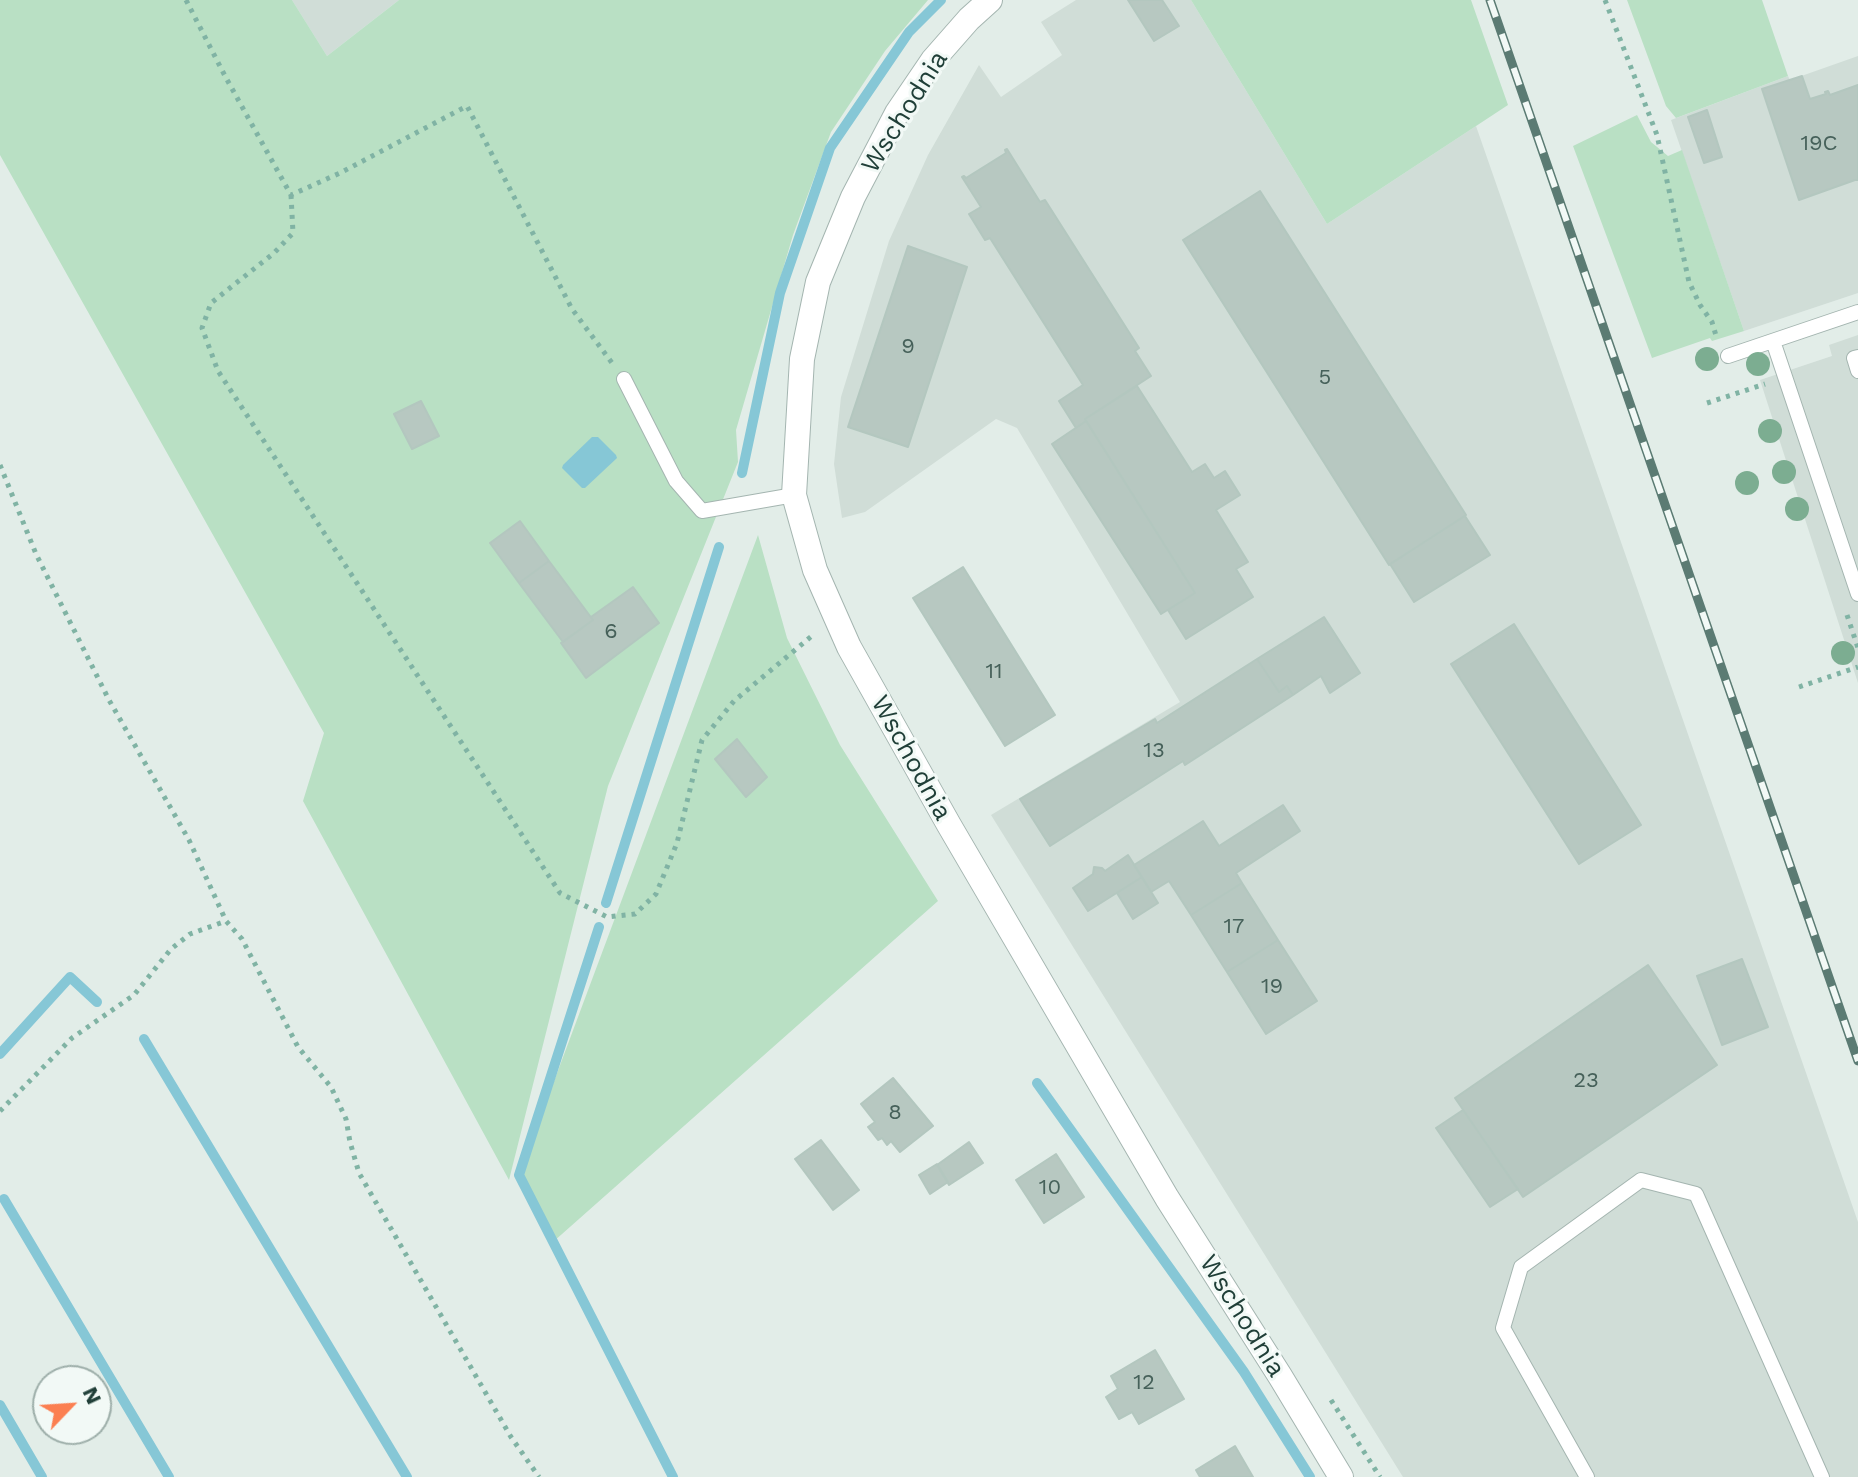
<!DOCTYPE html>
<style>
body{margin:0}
#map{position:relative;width:1858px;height:1477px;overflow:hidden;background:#e2ede8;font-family:"Work Sans",sans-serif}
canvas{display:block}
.north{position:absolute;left:32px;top:1365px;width:80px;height:80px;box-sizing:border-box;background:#f2f9f6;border:2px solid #9eafaa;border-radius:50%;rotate:65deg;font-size:22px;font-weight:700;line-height:32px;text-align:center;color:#203f38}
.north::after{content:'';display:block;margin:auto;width:28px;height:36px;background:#fb7f51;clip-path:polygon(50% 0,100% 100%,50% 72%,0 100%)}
</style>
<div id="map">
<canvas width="1858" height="1477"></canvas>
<div class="north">N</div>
</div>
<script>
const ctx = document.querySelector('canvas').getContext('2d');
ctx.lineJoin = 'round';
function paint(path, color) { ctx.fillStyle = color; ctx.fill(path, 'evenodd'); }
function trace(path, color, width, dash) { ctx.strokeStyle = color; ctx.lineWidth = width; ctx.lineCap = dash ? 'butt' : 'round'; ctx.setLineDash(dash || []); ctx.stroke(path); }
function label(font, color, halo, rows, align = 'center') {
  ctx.font = font + ' "Work Sans",sans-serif'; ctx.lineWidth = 6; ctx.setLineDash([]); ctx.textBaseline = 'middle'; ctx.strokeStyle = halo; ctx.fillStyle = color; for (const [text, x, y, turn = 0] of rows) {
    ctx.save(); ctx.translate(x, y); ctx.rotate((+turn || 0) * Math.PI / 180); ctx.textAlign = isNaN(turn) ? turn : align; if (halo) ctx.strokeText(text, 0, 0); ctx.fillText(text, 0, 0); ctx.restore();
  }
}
const built = new Path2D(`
 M292,0h107l-72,56z
 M1076,0h115l136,224 149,-98 382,1096v255h-455l-412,-662 189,-113 -163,-274 -21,-9 -131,93 -23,6 -8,-54 7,-67 48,-156 39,-86 51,-90 22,32 61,-42 -21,-33z
 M1858,56v237l-114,38 -73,-211 117,-44 2,4z
 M1858,335v348l-98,-303 72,-24 -3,-11z`);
const green = new Path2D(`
 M0,0h292l35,56 72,-56h529l-43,51 -54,81 -38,103 -57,195 2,32 -130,324 -99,394 -206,-379 21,-68 -324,-578z
 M1191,0h280l37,105 -181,119z
 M1627,0h135l26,76 -112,42 -10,-12z
 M1637,115l14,27 17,14 14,-6 62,181 -32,10 -2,-3 -58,20 -79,-212z
 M758,535l29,103 53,107 98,156 -385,341 -34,-67z`);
const water = new Path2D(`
 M592,437h6l18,18 1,3 -32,30h-3l-20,-20 1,-3z`);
const stream = new Path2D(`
 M742,473l38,-180 50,-145 79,-116 32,-32
 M606,903l113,-356
 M599,927l-80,248 154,302
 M144,1039l263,438
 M0,1054l70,-77 27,25
 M1037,1083l207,289 66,105
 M4,1199l165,278
 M0,1405l42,72`);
const building = new Path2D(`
 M1128,0h34l17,26 -25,15z
 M1802,76l8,23 16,-5 -1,-2 3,-1 2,4 28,-10v95h-3l-56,20 -37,-111z
 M1707,110l15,47 -18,6 -16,-46z
 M1007,149l33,53 5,-2 94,148 -4,3 16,25 -66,43 1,2 -10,7 -17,-27 24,-16 -93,-147 -5,2 -16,-26 12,-7 -19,-30 2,-1 2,2 40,-25 -1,-3z
 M1260,191l206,324 -77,50 -206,-325z
 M908,246l59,21 -59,180 -60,-20z
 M1137,386l55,86 13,-8 9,14 11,-7 15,24 -24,15 32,52 -12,7 17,28 -67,42 -18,-29 27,-17 -110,-174z
 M421,401l18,35 -27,13 -18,-35z
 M1086,421l109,172 -34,21 -109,-170z
 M1465,516l25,39 -76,47 -24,-38z
 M520,521l29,40 -30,22 -29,-40z
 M549,561l44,59 -30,22 -44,-59z
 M963,567l92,148 -50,31 -92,-148z
 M633,587l26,36 -73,55 -25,-35 32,-23 -2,-3z
 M1324,617l36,56 -30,20 -9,-17 -28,19 -6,-9 -8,6 -22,-33z
 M1514,624l127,201 -62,39 -128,-200z
 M1257,659l22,33 8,-6 6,9 -108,70 -2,-4 -133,85 -30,-47 135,-80 2,4z
 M737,739l30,38 -21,20 -31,-38z
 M1283,805l17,26 -64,42 6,10 -51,32 -22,-34 -18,11 -17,-27 69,-44 16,25z
 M1128,855l14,22 -54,34 -15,-23 20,-14 1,-7 8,1 3,3z
 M1142,877l16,26 -25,16 -16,-26z
 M1242,883l36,57 -51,32 -36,-57z
 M1278,940l39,61 -51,33 -39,-62z
 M1742,959l26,68 -46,18 -25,-69z
 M1648,965l69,100 -194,132 -68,-99z
 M893,1078l40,48 -33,26 -9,-11 -4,4 -5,-7 -4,2 -10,-13 7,-5 -14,-18z
 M1463,1110l55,79 -28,18 -54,-79z
 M821,1140l38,50 -26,20 -38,-51z
 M969,1142l14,21 -34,22 -12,-20z
 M1056,1154l28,43 -40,26 -28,-43z
 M937,1164l11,18 -18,12 -11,-19z
 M1155,1350l29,49 -45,25 -7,-12 -13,7 -13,-22 12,-8 -7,-13z
 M1235,1446l18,31h-53l-4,-7z`);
const path = new Path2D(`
 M186,0l39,76 66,119 49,-22 127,-67 105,203 40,54
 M1605,0l52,135 32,147 11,23 12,17 5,17
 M291,195l2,38 -19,20 -63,50 -9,25 16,43 342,522 47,24 28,-3 21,-20 21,-51 25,-103 32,-39 79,-66
 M1707,403l58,-19
 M0,465l36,89 73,146 80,140 37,81 16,18 56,108 33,40 15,32 4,23 9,31 152,264 28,40
 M1847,615l11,33
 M1799,687l59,-20
 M0,1111l72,-73 62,-43 37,-46 19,-15 36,-13
 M1331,1400l49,77`);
const lane = new Path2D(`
 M1773,341l85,253
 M1728,356l130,-44
 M1858,357l-4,1 4,13
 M624,379l52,102 26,30 92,-16
 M1587,1477l-84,-149 18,-61 120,-87 55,14 126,283`);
const street = new Path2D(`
 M990,0l-21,19 -36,41 -36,53 -44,84 -35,85 -16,77 -8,136 21,75 34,77 100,178 218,373 113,178 61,101`);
const rail = new Path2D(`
 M1490,0l368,1061`);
const trees = [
 [1707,359],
 [1758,364],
 [1770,431],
 [1784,472],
 [1747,483],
 [1797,509],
 [1843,653]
];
const numberNames = [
 ["19C",1819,144],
 ["9",908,347],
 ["5",1325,378],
 ["6",611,632],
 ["11",994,672],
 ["13",1154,751],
 ["17",1234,927],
 ["19",1272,987],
 ["23",1586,1081],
 ["8",895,1113],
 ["10",1050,1188],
 ["12",1144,1383]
];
const streetNames = [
 ["Wschodnia",905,112,-58],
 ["Wschodnia",911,758,61],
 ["Wschodnia",1242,1316,58]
];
paint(built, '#d0ddd7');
paint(green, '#b9e0c4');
paint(water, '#86c7d6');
trace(stream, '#86c7d6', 10);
paint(building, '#b7c8c1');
trace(building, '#b3c7bf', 2);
trace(lane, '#a4b5b0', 16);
trace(street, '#a4b5b0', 26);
trace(path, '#80b3a4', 5, [4, 6]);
trace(lane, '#fff', 14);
trace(street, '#fff', 24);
trace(rail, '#5b7b73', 9);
trace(rail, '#f2f9f6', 6, [18]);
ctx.fillStyle = '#7cad91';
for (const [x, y] of trees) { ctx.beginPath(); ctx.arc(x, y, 12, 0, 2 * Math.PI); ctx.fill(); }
label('22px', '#46615a', null, numberNames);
label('26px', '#203f38', '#f2f9f6', streetNames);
</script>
